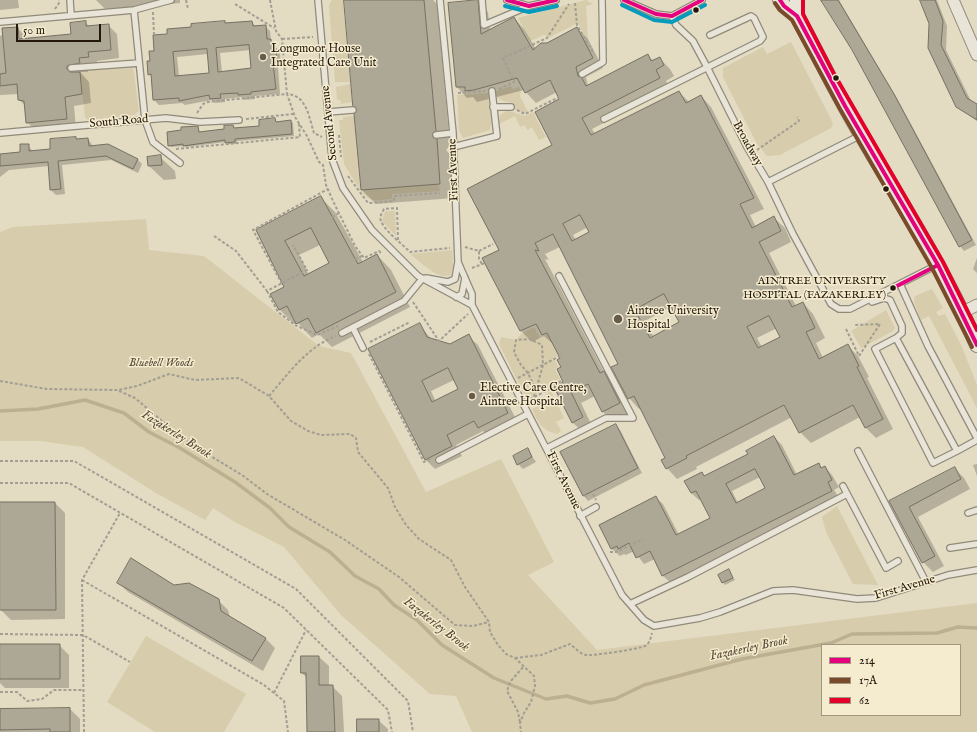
<!DOCTYPE html>
<style>
body{margin:0}
#map{position:relative;width:977px;height:732px;overflow:hidden;background:#e3dbc2;font-family:"IM FELL English",serif}
canvas{display:block}
.legend{position:absolute;left:821px;top:644px;width:140px;height:72px;box-sizing:border-box;background:#f5eccf;border:1px solid #a19781;margin:0;padding:5px 7px;list-style:none;font-size:12px;color:#24180d}
.legend li{display:flex;align-items:center;gap:8px;height:20px}
.legend b{width:20px;border:1px solid #a19781}
.scale{position:absolute;left:16px;top:24px;width:85px;height:18px;box-sizing:border-box;border:2px solid #24180d;border-top:0;padding-left:5px;font-size:12px;line-height:14px;white-space:nowrap;color:#24180d;-webkit-text-stroke:3px #f5eccf;paint-order:stroke}
</style>
<div id="map">
<canvas width="977" height="732"></canvas>
<ul class="legend">
<li><b style="height:5px;background:#e5007d"></b>214</li>
<li><b style="height:5px;background:#7a4b2a"></b>17A</li>
<li><b style="height:5px;background:#e4002b"></b>62</li>
</ul>
<div class="scale">50 m</div>
</div>
<script>
const ctx = document.querySelector('canvas').getContext('2d');
ctx.lineJoin = 'round';
function paint(path, color) { ctx.fillStyle = color; ctx.fill(path, 'evenodd'); }
function trace(path, color, width, dash) { ctx.strokeStyle = color; ctx.lineWidth = width; ctx.lineCap = dash ? 'butt' : 'round'; ctx.setLineDash(dash || []); ctx.stroke(path); }
function label(font, color, halo, rows, align = 'center') {
  ctx.font = font + ' "IM FELL English",serif'; ctx.lineWidth = 3; ctx.setLineDash([]); ctx.textBaseline = 'middle'; ctx.strokeStyle = halo; ctx.fillStyle = color; for (const [text, x, y, turn = 0] of rows) {
    ctx.save(); ctx.translate(x, y); ctx.rotate((+turn || 0) * Math.PI / 180); ctx.textAlign = isNaN(turn) ? turn : align; if (halo) ctx.strokeText(text, 0, 0); ctx.fillText(text, 0, 0); ctx.restore();
  }
}
const green = new Path2D(`
 M332,0h11l7,82h-15l-6,-77z
 M586,0l7,4 -7,2 2,35 -10,-18 -28,14 -6,-2 -14,6 -12,-23z
 M791,42l42,81 -2,5 -51,27 -13,1 -10,-12 -34,-67v-9l40,-21 4,7z
 M133,66l6,45 -5,4 -46,5 -3,-3 -5,-46z
 M351,84l1,18 -11,2v-3l-4,-2 -1,-12z
 M511,86l2,3 6,-2 2,4 -1,5 8,16 -4,1 -10,-4 -1,-6c-8,-1 -15,-2 -19,-11z
 M488,93l3,30 -1,7 -27,8 -4,-8 -2,-35z
 M509,109v2l16,5 8,-4 13,25 -7,3 -7,-13 -5,3 -2,-5 -5,2 -5,-11 -16,8 1,-9z
 M354,116l6,74 -16,-26 -5,-44h4v-3z
 M438,184l2,7 -48,3v5c-14,1 -24,5 -31,-9z
 M385,211h10l1,25 -14,-15z
 M146,219l3,31 55,6 115,90 32,7 75,139 75,-33 53,103 -26,13 69,75 380,-47v129h-505l-16,-36 -26,-2 -89,-79 -57,-68 -49,-25 -22,-14 -8,12 -49,-27 -73,-46 -42,-6h-41v-209l13,-5zM822,645h138v70h-138z
 M452,250l1,16 -2,9c-13,6 -31,-14 -41,-21z
 M932,289l11,19 -7,4 3,4 6,-2 16,31 16,40v23l-48,-92 -8,4 -7,-18 1,-6z
 M886,310l9,18 -2,3 -32,17 -10,-17z
 M534,327l6,11 7,-4 11,22 -4,2 4,9 -3,2 5,10 -6,3 -1,3 -22,12 -6,-1 -26,-52 2,-7 15,3 5,-6z
 M551,391l13,27 -8,4 5,9 -4,3c-16,-4 -19,-12 -25,-25l17,-8 -3,-7z
 M837,506l41,79 -25,-1 -27,-52 -4,-15z
 M146,636l100,58 -22,38h-69l-48,-30z`);
const shadow = new Path2D(`
 M0,0h18l1,8 -19,2z
 M96,0h84v3l-74,7z
 M345,0h88l4,4 13,142 -4,4 5,5 3,43 -78,6 -14,-14 -3,-80z
 M822,0h17l59,100 78,145 -12,6 -4,-5 -107,-196z
 M921,0h16l10,26 -1,24 25,51 6,4v16l-20,-15z
 M477,1l11,11 2,19 24,-13 10,11 12,20 41,-21 11,11 15,29 -17,9 2,9 60,-31 5,6 6,-3 11,11 4,7 -8,5 4,8 -78,40 3,5 84,-42 10,10 12,-6 10,11 53,102 -14,6 6,12 18,-9 11,10 6,14 -22,11 27,53 7,-3 10,11 12,24 -9,5 7,15 24,-13 11,11 11,21 -2,1 26,51 -17,9 -10,-10 -6,-11 -49,26 -11,-11 -8,-15 -96,50 1,2 -20,10 -10,-11 -1,-9 -25,-51 -2,1 -10,-11 -10,-34 -59,-117 -15,7 4,6 -4,-1 59,113 10,11 16,30 -17,9 -11,-11 -7,-15 -14,7 12,25 -9,5 -11,-10 -18,-36 10,-5 -4,-23 -7,-14 -10,-9 -12,6 -11,-11 -38,-73 17,-8 53,-104 8,-47 -4,-7 -21,11 -12,-13 -47,12 -4,-5 -6,1 -10,-11 -8,-83zM588,227l3,5 -15,8 -3,-5zM672,306l9,16 -27,15 -9,-16zM777,328l5,10 -20,9 -5,-9z
 M85,22l5,5 18,-2 9,9 2,24 -22,3v4l-10,1 1,6h-8l9,10 2,21 -17,3 2,22 -40,3 -9,-9 -1,-16 -7,-6v-6l-19,1v-59l18,-8 9,11 45,-4z
 M224,22l3,2 25,-2 4,5 9,-1 5,5 1,9 5,5v5l4,4 1,13h-3l2,27 -25,2v3l-11,1 -2,-3 -17,2v3l-10,1 -3,-3 -27,5 -3,-2 -23,2 -5,-5 -2,-23 -3,-3 6,-23 13,-16 24,-7zM251,50l2,19 -31,3 -2,-19zM208,54l2,19 -31,3 -2,-19z
 M275,119l2,4 14,-2 2,2 1,13 -57,5v3h-9l-2,-2 -40,5 -2,-1 -13,1 -2,-2 29,-18 2,6 25,-3 8,-4 2,3 25,-2z
 M88,139l5,7 45,14 4,4 -4,9 -27,-13 -49,5 3,29 -9,1 -5,-5 -2,-24 -40,4 -9,7v-22l22,-2 6,-8 5,7 18,-2z
 M160,157l15,14 1,8 -12,1 -15,-14z
 M320,197l15,15 28,50 14,-7 14,15 19,37 -78,40 -13,-13 -7,4 -15,-16 -3,2 -15,-15 6,-22 -28,-56zM320,245l10,19 -21,11 -10,-20z
 M977,258v15l-4,-4z
 M419,324l13,16 18,5 18,-9 10,9 40,78 -29,14 -6,-6 -27,14 6,11 -27,13 -10,-10zM454,380l6,10 -24,12 -5,-11z
 M615,425l5,5 22,43 -54,28 -4,-5 -23,-43z
 M774,437l8,8 15,30 21,-11 5,5 2,-2 7,8 7,12 -5,3 5,8 -168,85 -8,-7 -8,-17 -11,5 -10,-13 -8,4 -2,-1 -4,2 -8,-7 -12,-24 55,-28 8,7 16,31 32,-17 -10,-19 -2,1 -8,-7 11,-19 3,3 44,-22zM760,477l6,12 -28,14 -6,-12z
 M528,450l8,12 -13,7 -5,-5z
 M977,464v12l-4,-11z
 M954,468l10,10 6,11 -52,28 26,49 -11,6 -10,-10 -32,-61z
 M0,503h55l10,10v106l-54,1 -10,-10z
 M728,570l7,10 -10,5 -6,-10z
 M118,582l56,4 44,14 10,10 2,8 35,20 10,10 -12,23 -135,-79z
 M0,645h59l10,10v33h-64l-5,-5z
 M302,657h17l10,9v20h3l10,10 2,36h-36l-1,-54 -5,-5z
 M70,709l10,10v13h-80v-22z
 M378,720l10,9v3h-30z`);
const stream = new Path2D(`
 M0,411l38,-2 47,-9 39,13 25,19 31,16 55,34 35,26 19,19 41,25 25,24 24,13 15,16 23,15 25,25 52,33 52,21 21,-3 23,7 25,-4 29,-14 98,-26 89,-16 21,-9 85,-1 21,-6 19,1`);
const building = new Path2D(`
 M344,0h80l12,131 -4,4 5,4 3,45 -79,6 -7,-76 3,-4 -4,-4z
 M478,0l3,34 33,-17 19,33 8,-7h6l30,-16 16,31 -17,9 2,9 4,2 4,8 62,-32 3,7 9,-4 4,8 -8,5 4,8 -78,40 9,17 88,-44 7,12 15,-8 53,103 -14,6 12,24 22,-12 7,15 -22,11 33,65 11,-5 12,26 -9,4 13,27 29,-15 11,22 -2,1 26,52 -18,9 -12,-23 -54,28 -15,-28 -98,51 1,2 -21,11 -5,-9 4,-2 -31,-62 -6,3 -17,-32 7,-3 -65,-130 -18,9 4,8 -4,-1 65,123 4,-2 16,32 -18,9 -14,-28 -17,8 12,25 -11,6 -18,-36 9,-5 -6,-13 4,-2 -4,-7 3,-2 -13,-25 -5,2 -6,-11 -16,7 -38,-73 17,-8 -32,-61 85,-44 -17,-33 24,-13 -9,-19 -25,13 -8,-15 -43,12 -9,1v-4h-9l-8,-84zM580,215l9,17 -17,9 -9,-17zM664,294l15,28 -29,16 -15,-28zM769,316l11,21 -22,11 -11,-21z
 M821,0h17l56,94 78,146 -13,7 -107,-197z
 M920,0h15l8,21 -2,24 26,53 10,6v16l-21,-13 -28,-59 1,-24z
 M86,21v5l23,-2 2,26 -23,2 1,5 -10,1 1,5 -13,3v3l3,3h10l2,22 -17,3 2,22 -41,4 -2,-22 -6,-1 -1,-16 -17,2v-12l6,-1 -4,-45 16,-1 1,12 52,-5 -1,-11z
 M225,21v2l27,-2 1,5 13,-1 1,14h4l1,10 4,-1 1,14 -4,1 3,26 -25,3v2l-13,1v-2l-18,1 1,4 -11,1 -1,-4 -30,6v-3l-26,2 -2,-26 -3,1 -1,-14h3l-1,-10h5l-1,-16 14,-1v-5l24,-2v-3zM249,45l2,23 -33,4 -2,-24zM207,49l2,24 -34,3 -2,-24z
 M275,118l1,4 15,-2 1,14 -57,5v3l-10,1v-3l-42,6v-2l-15,2 -1,-14 14,-2v-3l17,-1 1,6 25,-3v-4h9l1,3 25,-2v-6z
 M76,137v2l12,-1 1,8 19,-2 30,15 -5,10 -27,-13 -48,5 3,28 -11,1 -2,-28 -48,4v-12l20,-2v-8h9v7l21,-2v-10z
 M161,155l1,10 -14,1 -1,-9z
 M321,196l37,68 19,-10 19,38 -80,41 -8,-15 -12,6 -9,-18 -8,4 -9,-16 14,-7 -28,-57zM311,228l18,35 -25,13 -19,-35z
 M420,323l7,14 23,7 19,-10 39,79 -30,15 -4,-7 -27,14 5,11 -27,14 -57,-111zM448,368l10,21 -26,13 -10,-21z
 M616,424l22,44 -55,28 -23,-44z
 M774,436l20,39 25,-12 2,5 4,-2 7,14 -4,2 4,9 -170,85 -12,-25 -14,7 -7,-15 -11,6 -1,-3 -6,3 -12,-24 57,-29 20,39 34,-17 -14,-27 -5,2 -7,-12 18,-9 2,4 44,-22 -2,-3zM755,469l10,19 -29,15 -10,-19z
 M528,448l4,9 -15,8 -4,-9z
 M955,467l6,12 -52,28 26,49 -13,7 -33,-62z
 M0,502h55l1,108h-56z
 M131,558l43,27 15,-2 30,16 2,12 45,27 -14,23 -135,-78z
 M729,569l4,9 -11,5 -4,-8z
 M0,644h60v35h-60z
 M301,656h18v29h14l2,47h-28l-1,-59h-5z
 M70,708v24h-20v-3l-50,1v-21z
 M357,719h22v13h-22z`);
const path = new Path2D(`
 M186,0l2,9
 M270,0l6,31 6,8 5,55c20,1 22,24 27,39l8,4
 M575,3l2,22 17,29
 M235,4l39,24
 M55,9l4,-6v-3
 M153,12l1,23
 M282,39l31,-2
 M499,89l15,-7 -11,-24 44,-20 22,-34
 M458,93l27,-2
 M517,110l8,4 34,-17
 M197,113l6,-9 5,-2 79,-8 8,23 12,19 12,26 4,3 3,20 7,16 22,45 9,12 15,-7 3,3
 M246,119l47,-5
 M339,135l2,22
 M176,149l124,-12 -1,-13
 M757,150l42,-29 -2,-4
 M348,176l20,27 26,-2v-5l46,-3
 M332,217l7,-4
 M214,236l22,15 31,40 40,-21 -14,-25
 M398,240l-1,-32 -13,1c-2,4 -5,8 -3,12 3,9 22,24 29,31l40,-4
 M465,247l14,4v8l3,5
 M479,251l14,-7
 M355,259l7,-3
 M472,268l13,-5
 M282,284l-29,-54 75,-41
 M267,291l11,21 17,13 22,10 21,-9
 M413,302l26,39 29,-27
 M846,329l13,27 21,-32 -25,1
 M370,342l40,-20
 M369,354l55,108 8,-4
 M518,378l42,-22
 M0,381l47,8 71,1 19,-4 32,-12 26,6 44,-2 30,18 22,25 17,10 13,4 29,-1 6,4 2,14 30,36 7,19 11,18 13,14 32,21 14,27 24,35 1,10 8,13 8,9 9,4 19,18 1,10 -4,16 -7,11 -4,10 1,9
 M119,391l16,7 40,34 19,14 48,29 25,19 78,46 54,37 56,48 18,1 16,-4
 M269,396c20,-23 38,-49 67,-60
 M534,397l9,-32 -1,-20 -12,-6 -14,1 -2,12 7,13 7,8 7,15
 M530,399l22,-11 -1,-2 12,-6
 M0,461h74l222,128 112,112 5,31
 M626,475l1,1
 M0,483h69l215,125 104,102 4,22
 M593,494l3,6
 M585,495l1,2
 M610,552h6l27,-13
 M82,580l182,105 20,16 4,31
 M0,634l83,1 47,27
 M515,658l26,-3 29,-11c4,3 10,10 16,11 6,1 53,-6 59,-9 4,-2 6,-8 7,-13
 M0,692h17l10,9 15,-2 12,-9h29
 M274,693l32,-63
 M520,722l-2,-10 -11,-21 3,-9 14,-16
 M84,732l-2,-152 38,-67`);
const service = new Path2D(`
 M70,0l1,15
 M318,0l14,159 11,29 29,42 46,46 54,29
 M440,0l13,133 5,129 14,32v11l150,290 22,25 10,6 46,-8 20,-6 53,-21 20,-1 64,9 19,-1 72,-23 29,-5
 M482,0l2,25 45,-19
 M507,0l22,6 27,-6
 M624,0l32,14 16,2 30,-16
 M134,10l11,110 8,22 27,21
 M672,16l4,9 17,16 14,26 40,80 21,35 25,52 38,70 8,5h11l87,-44
 M0,22l134,-12 37,-10
 M71,68l68,-5
 M582,74l21,-12 -1,-62
 M493,107h18
 M328,112l25,-2
 M604,119l156,-78 3,-4 -9,-19 -3,-2 -41,19
 M0,133l166,-15 34,4 39,-2
 M436,135l17,-2
 M453,147l44,-11 -5,-45
 M768,182l93,-47
 M426,278l22,4 7,-3 3,-17
 M900,284l28,62 49,92
 M456,297l6,-3 3,-16
 M872,302l12,-4 6,2 12,26v7l-6,5 -21,11 58,114 24,-12 -61,-113
 M353,328l10,20
 M342,333l62,-32 18,-22
 M547,448l59,-30h27l-74,-142
 M858,451l68,131
 M957,451l20,-11
 M439,460l89,-46
 M843,486l43,82 12,-7
 M968,513l9,-3
 M580,516l16,-9
 M950,548l27,-4
 M630,604l58,-27 159,-83`);
const minor = new Path2D(`
 M953,0l24,55
 M963,312l14,-7`);
const tertiary = new Path2D(`
 M780,0l4,6 13,10c22,40 41,81 65,120 40,69 84,136 115,209
 M797,0v16`);
const bus1 = new Path2D(`
 M507,0l22,6 27,-6
 M624,0l32,14 16,2 30,-16
 M780,0l4,6 13,10 48,90 93,159 39,80
 M893,288l45,-23`);
const bus2 = new Path2D(`
 M775,3l5,7 12,10 48,89 92,159 40,79`);
const bus3 = new Path2D(`
 M803,0v14l31,60 109,188 34,68`);
const bus4 = new Path2D(`
 M622,5l32,15 18,2 33,-17
 M505,6l24,6 28,-6`);
const markers = [
 [696,10,3.5,"#24180d"],
 [263,57,4,"#675c4c"],
 [836,78,3.5,"#24180d"],
 [886,189,3.5,"#24180d"],
 [893,288,3.5,"#24180d"],
 [618,319,5,"#675c4c"],
 [472,396,4,"#675c4c"]
];
const busNames = [
 ["AINTREE UNIVERSITY",886,282],
 ["HOSPITAL (FAZAKERLEY)",886,296]
];
const poiNames = [
 ["Longmoor House",271,50],
 ["Integrated Care Unit",271,64],
 ["Aintree University",627,312],
 ["Hospital",627,326],
 ["Elective Care Centre,",480,389],
 ["Aintree Hospital",480,403]
];
const streetNames = [
 ["South Road",119,122,-5],
 ["Second Avenue",330,123,-96],
 ["Broadway",747,144,61],
 ["First Avenue",454,170,-92],
 ["First Avenue",563,481,64],
 ["First Avenue",905,588,-16]
];
const parkNames = [
 ["Bluebell Woods",161,364]
];
const waterNames = [
 ["Fazakerley Brook",176,435,32],
 ["Fazakerley Brook",436,625,38],
 ["Fazakerley Brook",749,649,-12]
];
paint(green, '#d7ccab');
paint(shadow, '#0003');
trace(stream, '#bcb091', 3.5);
paint(building, '#ada796');
trace(building, '#767062', 1);
trace(service, '#908a7b', 8);
trace(minor, '#908a7b', 13);
trace(tertiary, '#908a7b', 16);
trace(path, '#a29e93', 2, [3, 2]);
trace(service, '#e8e4d7', 5.5);
trace(minor, '#e8e4d7', 11);
trace(tertiary, '#e8e4d7', 14);
trace(bus1, '#e5007d', 4);
trace(bus2, '#7a4b2a', 4);
trace(bus3, '#e4002b', 4);
trace(bus4, '#049abb', 4);
for (const [x, y, r, color] of markers) { const dot = new Path2D(); dot.arc(x, y, r, 0, 2 * Math.PI); ctx.fillStyle = color; ctx.fill(dot); trace(dot, '#f5eccf', 1.5); }
label('11px', '#24180d', '#f5eccf', busNames, 'right');
label('12px', '#24180d', '#f5eccf', poiNames, 'left');
label('12px', '#24180d', '#f5eccf', streetNames);
label('italic 12px', '#574a37', '#f5eccf', parkNames);
label('italic 13px', '#5a4d39', '#f5eccf', waterNames);
</script>
